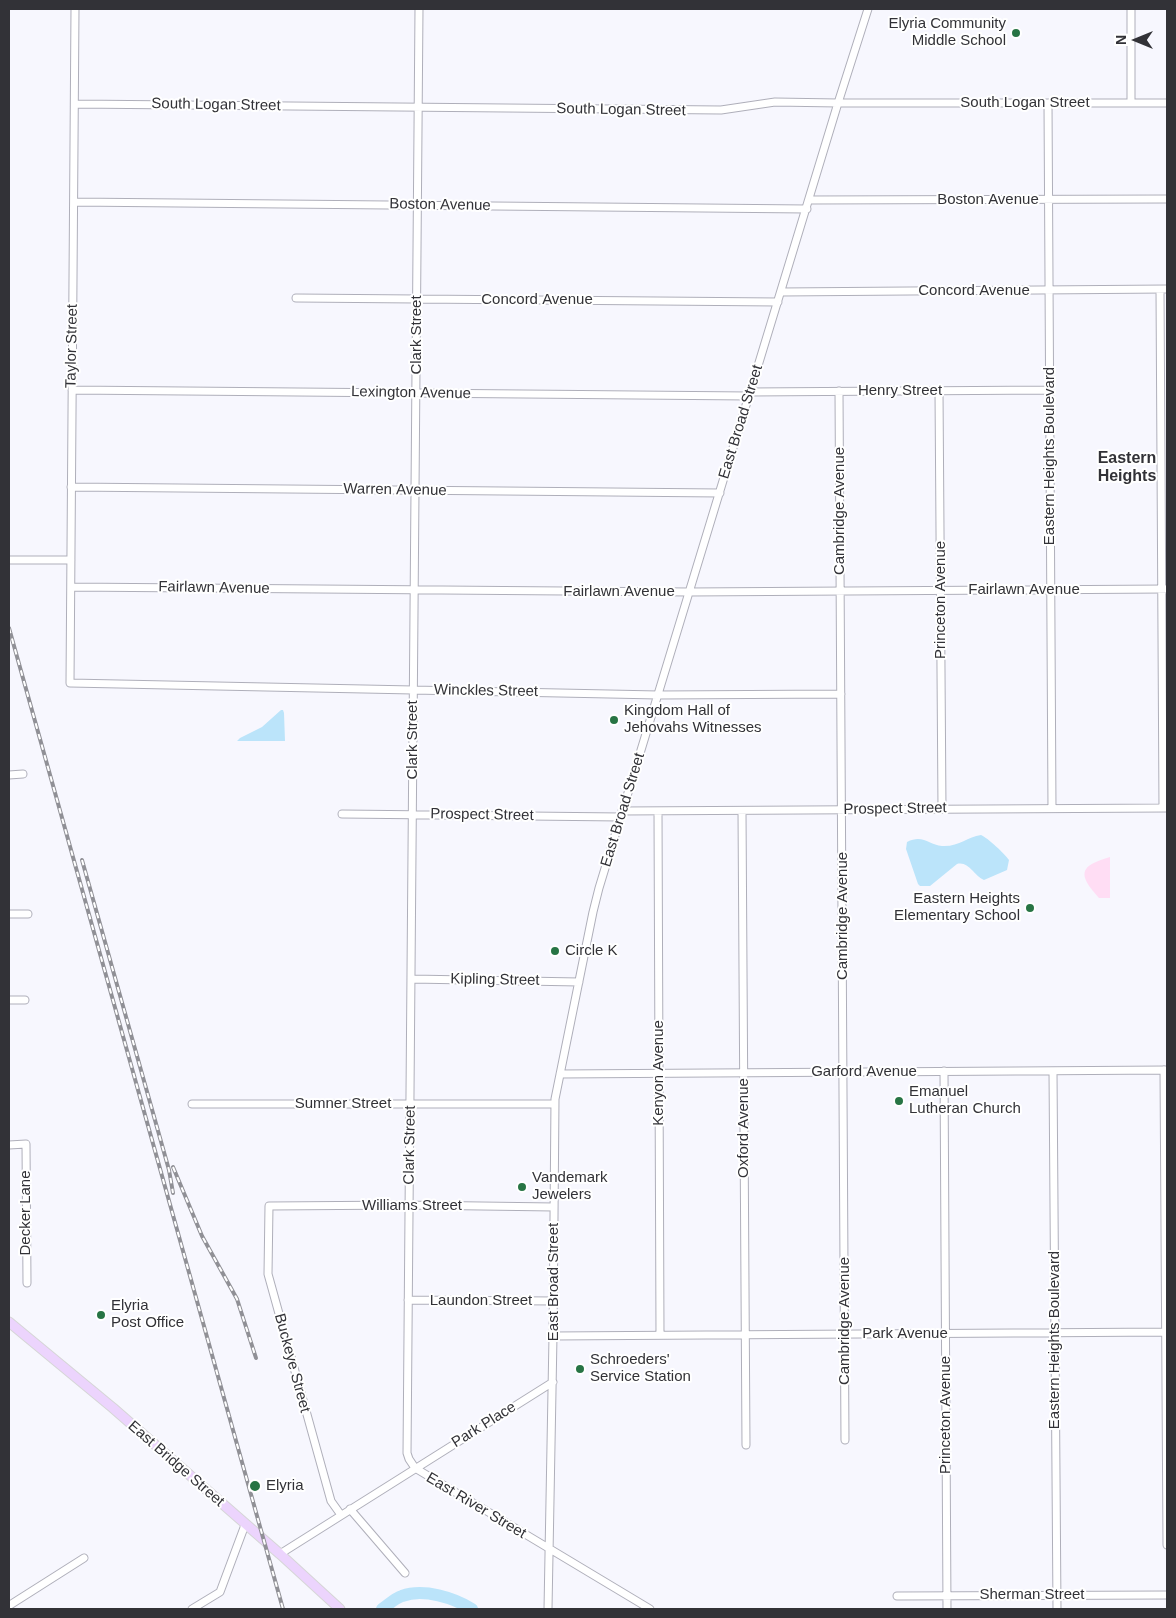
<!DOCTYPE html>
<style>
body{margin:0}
#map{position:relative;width:1176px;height:1618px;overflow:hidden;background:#f7f7fe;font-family:Helvetica,sans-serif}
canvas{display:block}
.frame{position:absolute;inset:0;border:10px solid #323237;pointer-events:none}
.north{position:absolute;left:1111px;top:15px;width:50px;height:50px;-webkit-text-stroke:4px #fff;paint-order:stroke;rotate:270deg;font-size:14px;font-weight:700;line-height:20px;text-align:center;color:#323237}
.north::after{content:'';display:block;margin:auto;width:18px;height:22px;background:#323237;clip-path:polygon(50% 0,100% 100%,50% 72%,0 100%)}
</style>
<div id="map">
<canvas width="1176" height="1618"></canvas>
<div class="frame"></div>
<div class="north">N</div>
</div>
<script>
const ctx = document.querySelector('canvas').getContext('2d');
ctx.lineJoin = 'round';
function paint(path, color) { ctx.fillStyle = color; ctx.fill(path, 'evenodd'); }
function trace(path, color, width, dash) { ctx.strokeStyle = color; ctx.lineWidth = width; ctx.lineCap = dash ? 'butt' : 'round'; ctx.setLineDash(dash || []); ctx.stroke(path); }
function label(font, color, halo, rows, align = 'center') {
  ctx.font = font + ' Helvetica,sans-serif'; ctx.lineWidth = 4; ctx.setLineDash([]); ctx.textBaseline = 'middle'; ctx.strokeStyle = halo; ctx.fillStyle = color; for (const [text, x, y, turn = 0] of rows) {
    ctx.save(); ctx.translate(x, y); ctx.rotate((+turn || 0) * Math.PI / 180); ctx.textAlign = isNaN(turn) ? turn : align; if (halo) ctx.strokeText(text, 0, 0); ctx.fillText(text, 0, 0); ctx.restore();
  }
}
const green = new Path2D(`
 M1110,857v41h-11c-21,-23 -21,-32 11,-41z`);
const water = new Path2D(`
 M281,710h2l1,3 1,28h-48l3,-3 22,-11z
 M981,835c7,3 24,19 28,25l-2,10 -23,10c-11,-5 -15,-19 -27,-16l-27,22h-10l-2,-2 -12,-35 1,-7c16,-8 22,3 35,4 17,1 25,-9 39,-11z`);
const river = new Path2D(`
 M382,1609c6,-4 13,-11 20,-13 22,-8 52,2 70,13`);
const minor = new Path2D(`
 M75,9l-5,674 588,12 183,-1
 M419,9l-12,1444 2,6 6,9 235,141
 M1048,103l4,705
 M1131,103v-94
 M75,104l646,6 54,-8 63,1h329
 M809,200l358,-1
 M74,202l733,7
 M1160,290l3,518
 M781,292l386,-3
 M296,298l482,4
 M72,390l677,6
 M839,391l6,1049
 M939,391l3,418
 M750,392l299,-2
 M71,487l649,6
 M9,560h62
 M71,587l618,5 478,-3
 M9,775l14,-1
 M622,811l545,-3
 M658,811l2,524
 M742,811l4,634
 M342,814l279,3
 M9,914h19
 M412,979l167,3
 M9,1000h16
 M1164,1070l3,475
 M944,1071l3,538
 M1053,1071l4,538
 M560,1074l607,-4
 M192,1104h363
 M9,1145l17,-1 1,139
 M408,1300l146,1
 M553,1336l614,-4
 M350,1509l55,64
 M341,1515l-10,-14 -63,-227 1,-68 140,-1 145,2
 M280,1554l273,-172
 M897,1596l270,-1
 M10,1605l74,-47
 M192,1609l28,-17 25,-67
 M548,1609l5,-273 2,-237 38,-187 6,-24 239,-785 30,-94`);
const major = new Path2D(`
 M9,1322l104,86 167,146 60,55`);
const rail = new Path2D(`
 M9,628l274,981
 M82,860l87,310 4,23
 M173,1167l29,69 35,63 19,59`);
const markers = [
 [1016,33,5,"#277444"],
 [614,720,5,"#277444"],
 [1030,908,5,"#277444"],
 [555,951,5,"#277444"],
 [899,1101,5,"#277444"],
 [522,1187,5,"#277444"],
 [101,1315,5,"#277444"],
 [580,1369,5,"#277444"],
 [255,1486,6,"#277444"]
];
const poiNames = [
 ["Elyria Community",1006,24,"right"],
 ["Middle School",1006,41,"right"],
 ["Kingdom Hall of",624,711],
 ["Jehovahs Witnesses",624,728],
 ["Eastern Heights",1020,899,"right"],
 ["Elementary School",1020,916,"right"],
 ["Circle K",565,951],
 ["Emanuel",909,1092],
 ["Lutheran Church",909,1109],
 ["Vandemark",532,1178],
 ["Jewelers",532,1195],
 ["Elyria",111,1306],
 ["Post Office",111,1323],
 ["Schroeders'",590,1360],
 ["Service Station",590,1377],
 ["Elyria",266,1486]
];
const streetNames = [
 ["South Logan Street",1025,103],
 ["South Logan Street",216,105,1],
 ["South Logan Street",621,110,1],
 ["Boston Avenue",988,200],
 ["Boston Avenue",440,205,1],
 ["Concord Avenue",974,291],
 ["Concord Avenue",537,300],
 ["Clark Street",417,335,-90],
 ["Taylor Street",72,346,-89],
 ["Henry Street",900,391],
 ["Lexington Avenue",411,393,1],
 ["East Broad Street",741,422,-73],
 ["Eastern Heights Boulevard",1050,456,-90],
 ["Warren Avenue",395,490,1],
 ["Cambridge Avenue",840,511,-90],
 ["Fairlawn Avenue",214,588,1],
 ["Fairlawn Avenue",1024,590],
 ["Fairlawn Avenue",619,592],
 ["Princeton Avenue",941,600,-90],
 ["Winckles Street",486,691,1],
 ["Clark Street",413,740,-90],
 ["Prospect Street",895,809,-1],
 ["East Broad Street",623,810,-73],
 ["Prospect Street",482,815,1],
 ["Cambridge Avenue",843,916,-90],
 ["Kipling Street",495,980,1],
 ["Garford Avenue",864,1072],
 ["Kenyon Avenue",659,1073,-90],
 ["Sumner Street",343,1104],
 ["Oxford Avenue",744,1128,-90],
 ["Clark Street",410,1145,-89],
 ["Williams Street",412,1206],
 ["Decker Lane",26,1213,-90],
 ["East Broad Street",554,1282,-90],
 ["Laundon Street",481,1301],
 ["Cambridge Avenue",845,1321,-90],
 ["Park Avenue",905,1334],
 ["Eastern Heights Boulevard",1055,1340,-90],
 ["Buckeye Street",292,1363,75],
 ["Princeton Avenue",946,1415,-90],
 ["Park Place",484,1425,-32],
 ["East Bridge Street",176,1464,41],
 ["East River Street",476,1506,31],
 ["Sherman Street",1032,1595]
];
const neighbourhoodNames = [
 ["Eastern",1127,459],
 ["Heights",1127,477]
];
paint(green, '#ffddf4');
paint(water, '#bbe4fa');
trace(river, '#bbe4fa', 12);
trace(minor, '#afafba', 9);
trace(major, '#d6d6d7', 11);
trace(minor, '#fff', 7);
trace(major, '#ecd4fd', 9);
trace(rail, '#909096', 4);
trace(rail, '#fff', 2, [5.5]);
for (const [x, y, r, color] of markers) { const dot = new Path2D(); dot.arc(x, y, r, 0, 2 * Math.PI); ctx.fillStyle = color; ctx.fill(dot); trace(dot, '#fff', 2); }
label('15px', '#323237', '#fff', poiNames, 'left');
label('15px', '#323237', '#fff', streetNames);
label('bold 16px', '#323237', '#fff', neighbourhoodNames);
</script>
